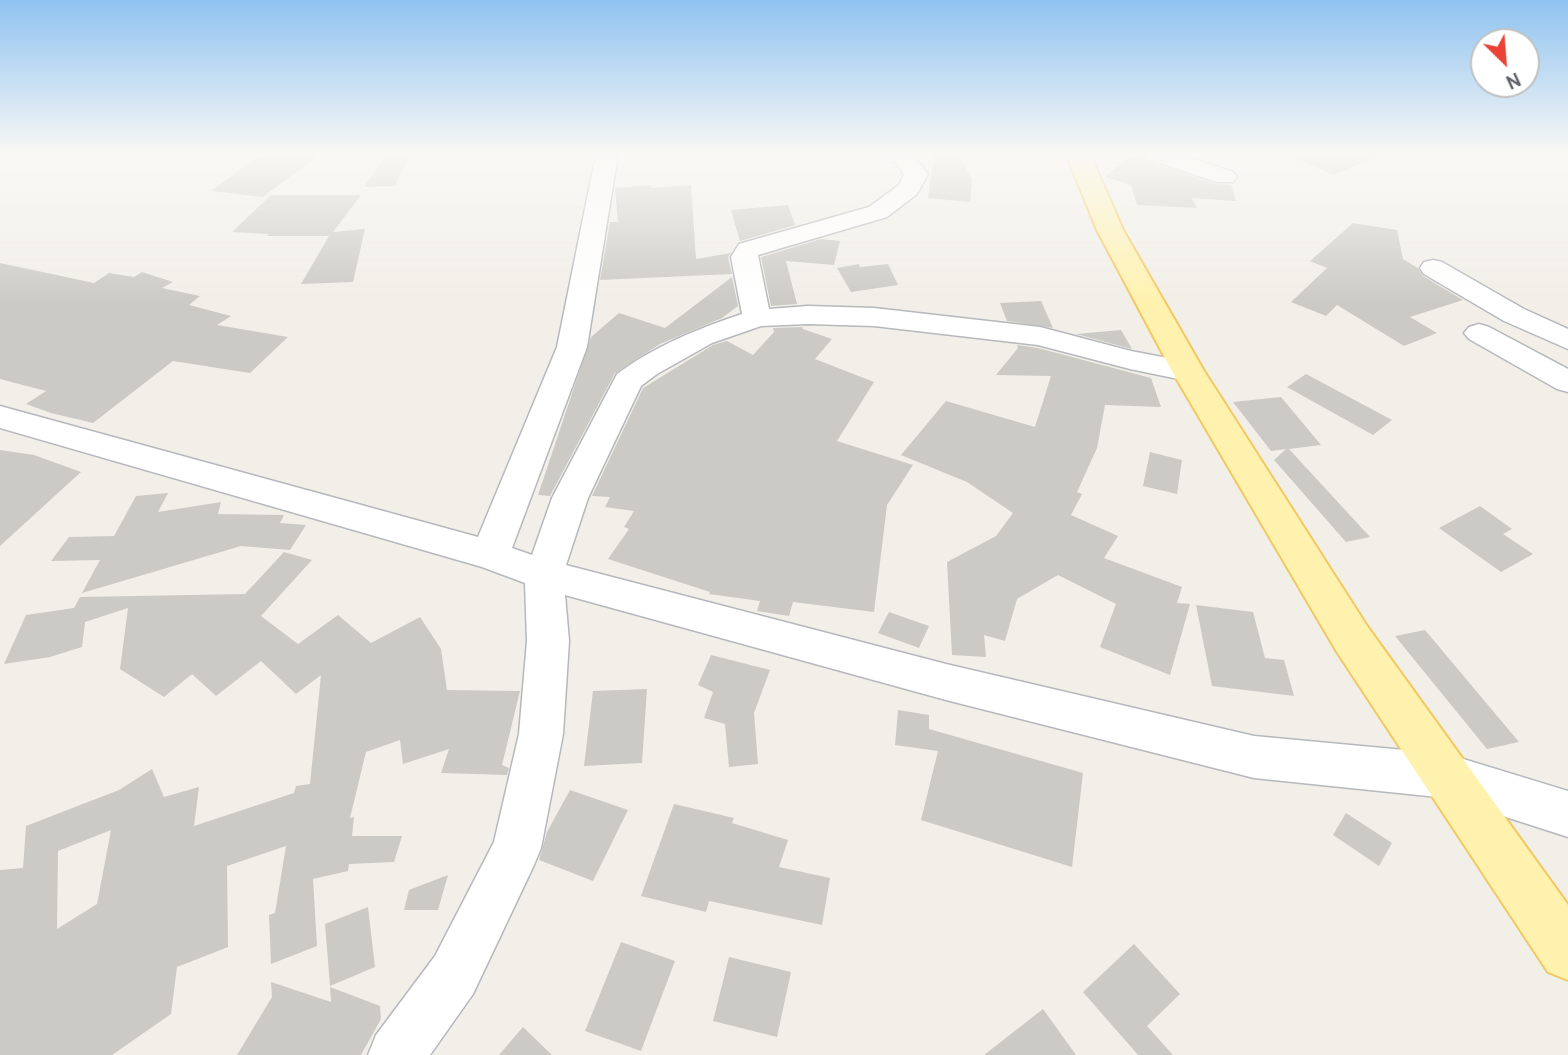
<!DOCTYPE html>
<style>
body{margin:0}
#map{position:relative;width:1568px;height:1055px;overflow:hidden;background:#f1efe8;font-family:Cabin,sans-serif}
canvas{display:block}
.north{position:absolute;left:1470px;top:28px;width:70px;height:70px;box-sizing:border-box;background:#fff;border:2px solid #bfc1c3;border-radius:50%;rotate:155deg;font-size:19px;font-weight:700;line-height:28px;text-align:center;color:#5f6368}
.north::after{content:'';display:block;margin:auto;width:24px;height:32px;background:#ea4335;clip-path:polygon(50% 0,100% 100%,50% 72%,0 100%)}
</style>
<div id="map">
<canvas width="1568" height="1055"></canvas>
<div class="north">N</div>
</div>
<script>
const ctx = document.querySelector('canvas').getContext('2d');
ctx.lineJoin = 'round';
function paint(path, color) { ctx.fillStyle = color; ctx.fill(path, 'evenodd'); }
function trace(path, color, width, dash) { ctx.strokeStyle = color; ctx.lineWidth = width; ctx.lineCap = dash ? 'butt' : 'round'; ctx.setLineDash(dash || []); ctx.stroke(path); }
const building = new Path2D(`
 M261,154h59l-57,43 -52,-6z
 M387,154h23l-15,32 -31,1z
 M934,154h24l14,25 -2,23 -42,-4z
 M1132,154h11l4,7 69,23 15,1 5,16 -44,-3 5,10 -60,-3 -6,-20 -26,-8z
 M1286,154h97v1l-50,20z
 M651,185l1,3 39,-3 5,74 35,-6 -3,4 4,17 -132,6 10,-58h8l-3,-34z
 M271,195h90l-28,37 32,-3 -12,53 -52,2 28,-48h-62l2,-2 -37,-2z
 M788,205l7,20 -55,16 -9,-31z
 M1353,223l44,7 6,29 15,9 5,8 40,24 -53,17 27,16 -33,13 -67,-41 -11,11 -35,-14 36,-34 -17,-7z
 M821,239l19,2 -6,24 -48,-4 11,43 -26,2 -10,-49z
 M0,263l94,20 15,-10 25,4 8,-5 31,10 -11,6 38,8 -11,9 42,11 -14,9 71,12 -38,36 -77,-12 -80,62 -42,-10 -25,-9 20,-13 -46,-12z
 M859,264l1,3 28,-3 10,21 -47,7 -14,-24z
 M732,277l6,29 -16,12 -62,26 -45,29 -65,123 -12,-1 53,-158 28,-24 46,15z
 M1041,301l12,27 -46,-7 -7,-18z
 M802,327l1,2 29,10 -17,20 59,23 -37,59 76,24 -26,40 -13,107 -81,-10 -4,14 -32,-5 3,-10 -51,-7 1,-2 -102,-33 21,-30 -5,-2 10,-16 -29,-4 5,-10 -18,-1 51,-108 70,-43 14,-4 26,14 21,-23 -1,-4z
 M1121,330l11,19 -56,-15z
 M1017,345l21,3 113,30 10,29 -56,-2 -8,43 -20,44 5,2 -11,21 47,21 -14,22 78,29 -5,16 13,1 -20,71 -70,-28 16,-43 -58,-29 -41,24 -12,42 -21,-6 2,22 -34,-2 -5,-93 49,-26 17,-23 -46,-31 -66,-27 45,-54 89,26 16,-51 -55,-1 22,-27z
 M1306,374l86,46 -19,15 -86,-48z
 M1281,397l40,48 -32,4 81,88 -24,5 -72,-82 12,-11 -15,2 -38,-49z
 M0,450l34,5 47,17 -81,74z
 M1150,452l32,8 -5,34 -34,-8z
 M168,493l-10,19 63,-10 -3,12 66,1 -4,8 26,2 -16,25 -49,-4 -159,47 18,-33 -49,1 18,-24 45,-1 22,-40z
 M1480,506l32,23 -9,5 30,20 -32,18 -62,-44z
 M284,552l28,8 -51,56 37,28 40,-29 33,28 49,-26 21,32 6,41 73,1 -18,74 7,3 -2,7 -66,-2 8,-24 -46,15 -3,-24 -34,12 -16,66 4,-1 -2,19h50l-8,26 -45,2 -1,7 -35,8 4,67 -46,18 -2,-49 6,-2 11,-67 -59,20 1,81 -51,20 -6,47 -59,41h-112v-185l23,-2 3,-42 93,-36 33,-21 12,28 35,-10 -5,39 100,-33 2,-7 14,-2 11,-109 -25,19 -35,-33 -45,35 -24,-22 -28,23 -44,-28 8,-61 -43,14 -3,25 -32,10 -46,7 22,-49 48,-7 6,-11 165,-3zM111,830l-14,74 -40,25 1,-78z
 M1196,605l57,7 12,46 19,2 10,36 -82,-10z
 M889,612l40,14 -10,22 -41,-15z
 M1425,630l94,112 -32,7 -92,-113z
 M711,655l59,15 -16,43 4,51 -29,3 -4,-43 -21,-6 9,-26 -15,-7z
 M647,689l-5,74 -58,3 9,-75z
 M898,710l31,5v14l154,44 -11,94 -151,-47 17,-69 -43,-6z
 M570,790l58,20 -35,71 -54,-21 8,-28z
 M674,804l60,14 -2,5 56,17 -9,27 51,11 -8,47 -113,-24 -3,11 -65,-16z
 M1346,813l46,30 -13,23 -46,-31z
 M448,875l-10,35h-34l5,-20z
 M368,907l7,60 -45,19 -5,-62z
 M621,942l54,19 -34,90 -56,-20z
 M1134,944l46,50 -33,32 26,29h-35l-55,-63z
 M729,957l62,15 -14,65 -64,-16z
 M271,982l60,20 -1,-15 50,19 1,13 -20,36h-124l35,-58z
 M1043,1009l33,46h-92z
 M523,1027l29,28h-53z`);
const minor = new Path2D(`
 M596,154h22l-31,193 -75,201 20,7 20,-57 65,-124c38,-28 80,-45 125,-60l-11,-57 8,-13 130,-37 30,-22 5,-11 -14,-20h23l15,20 -11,20 -30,23 -129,38 11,54 39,-3 66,2 166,19 91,24 68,13 4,7 -4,7 -11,3 -58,-12 -92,-24 -164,-19 -66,-2 -47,2 -49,17 -55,31 -16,12 -53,112 -22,67 380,99 308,72 193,18 121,37v46l-121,-39 -193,-20 -308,-78 -381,-105 4,46 -6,93 -22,114 -7,17 -61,129 -43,61h-62l8,-20 59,-79 59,-114 25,-108 8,-93 -2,-58 -43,-16 -482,-139v-22l478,131 79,-190z
 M1145,154h34l54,18 4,5 -4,5h-16l-69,-23z
 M1433,260l9,2 82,47 44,20v20l-64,-28 -80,-47 -4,-6 4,-6z
 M1479,324l10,3 79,42v23l-11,-3 -88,-50 -5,-6 5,-6z`);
const major = new Path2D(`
 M1066,154h24l33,76 81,141 163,255 201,279v75l-20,-8 -211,-320 -165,-281 -75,-141z`);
paint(building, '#cccac5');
trace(minor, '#b5b8bc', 3);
trace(major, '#f2c960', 4);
paint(minor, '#fff');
paint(major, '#fff2af');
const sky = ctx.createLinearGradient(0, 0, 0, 302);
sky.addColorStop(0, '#8fc3f1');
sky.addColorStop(0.51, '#f9f8f5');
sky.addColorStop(1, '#f9f8f500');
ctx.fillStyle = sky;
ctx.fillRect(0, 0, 1568, 302);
</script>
